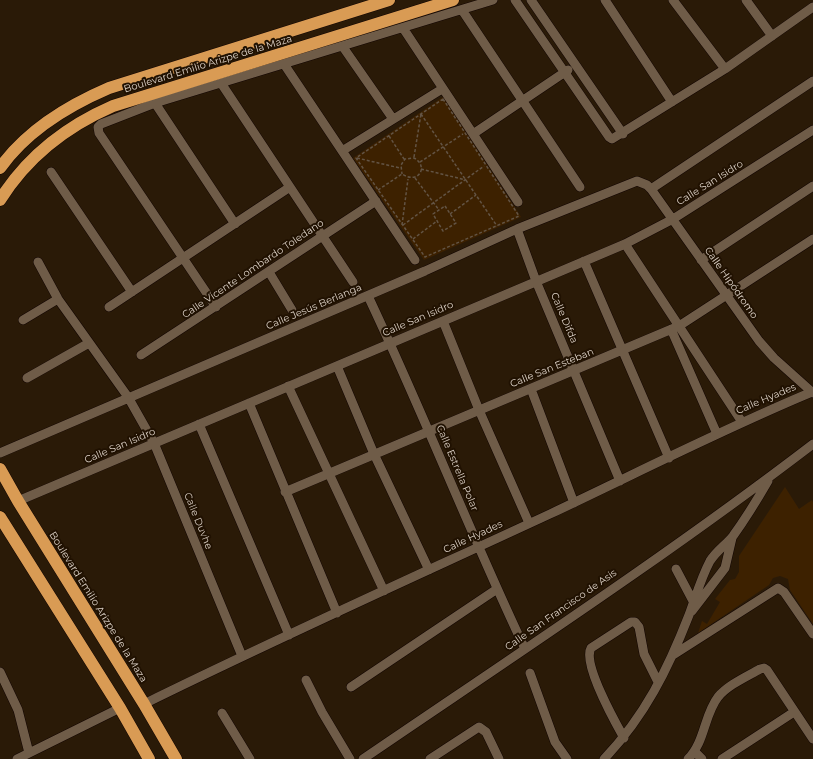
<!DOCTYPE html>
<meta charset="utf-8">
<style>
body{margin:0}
canvas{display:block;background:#2a1a07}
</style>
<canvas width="813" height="759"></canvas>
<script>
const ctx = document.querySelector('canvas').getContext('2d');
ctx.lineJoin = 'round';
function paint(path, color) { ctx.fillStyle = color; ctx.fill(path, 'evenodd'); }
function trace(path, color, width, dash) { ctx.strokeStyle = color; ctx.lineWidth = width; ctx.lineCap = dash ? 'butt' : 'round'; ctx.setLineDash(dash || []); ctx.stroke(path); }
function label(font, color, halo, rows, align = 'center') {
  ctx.font = font + ' Montserrat,sans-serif'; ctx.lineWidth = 4; ctx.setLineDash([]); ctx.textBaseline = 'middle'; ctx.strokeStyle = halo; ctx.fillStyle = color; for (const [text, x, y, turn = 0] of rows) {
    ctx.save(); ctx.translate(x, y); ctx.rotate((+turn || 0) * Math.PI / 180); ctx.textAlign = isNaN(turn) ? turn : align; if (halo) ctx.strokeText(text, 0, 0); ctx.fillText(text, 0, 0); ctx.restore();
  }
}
const green = new Path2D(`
 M443,97l78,120 -97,43 -71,-102z
 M785,487l14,22 13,-9 1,2v122l-23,-34 -2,-11 -8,-3 -7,2 -4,7 -71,48 4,-12 5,3 13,-22 -5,-3 15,-19 5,-1 4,-7v-16z`);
const path = new Path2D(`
 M443,99l76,117 -94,41 -69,-99z
 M421,114l76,112
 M389,136l15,23
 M414,157l7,-43
 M357,158l43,10
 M420,162l43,-28
 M421,169l45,11
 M415,178l24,32
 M378,190l24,-16c17,11 27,-8 12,-16l-9,1 -4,6 1,9
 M445,206l11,17 -13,8 -10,-17z
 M450,214l26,-19
 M402,225l6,-46
 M403,225l81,-59
 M413,239l24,-18`);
const minor = new Path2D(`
 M515,0l94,137 3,2 113,-70 88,-62
 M531,0l92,134
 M605,0l67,102
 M673,0l52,69
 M746,0l26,36
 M462,10l118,177
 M403,28l115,174
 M343,47l50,72
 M284,64l131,196
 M221,83l132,199
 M155,103l80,121
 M473,134l95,-64
 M342,151l100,-62
 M51,172l81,120
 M651,189l162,-108
 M517,229l19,52 84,200
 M625,244l117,178
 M701,260l112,-74
 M584,261l85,197
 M38,262l20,37 70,98 26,46 88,213
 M269,272l23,38
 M368,296c55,116 102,237 157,353
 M109,307l181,-120
 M216,307l-117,-174 -1,-6 3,-3 54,-21 338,-103
 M23,320l35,-21
 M443,321l36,89 50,113
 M671,329l46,105
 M141,355l235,-154
 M337,366l37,88 55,116
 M27,378l62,-35
 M288,386l96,205
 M531,389l43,114
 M249,403l88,210
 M199,424l90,211
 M0,453l425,-182 92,-42 120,-48 10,4 4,4 108,152 15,17 39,35
 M285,492l394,-166 134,-87
 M18,501l607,-257 48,-25 140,-89
 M676,569l18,34
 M692,611l33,-43 7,-30
 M673,655l105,-67 6,4 29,42
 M0,672l18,38 11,43
 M530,673l25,69 12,17
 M306,680l16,32 28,47
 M351,687l146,-98
 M144,704c134,-66 270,-127 406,-190 87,-41 173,-85 262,-122
 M222,713l28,46
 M624,738c-9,-16 -42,-75 -33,-90l40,-26h4l4,5 5,27 14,28
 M695,752l7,7
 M17,759l103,-51
 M363,759c151,-103 305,-204 450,-315
 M430,759l49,-32 7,5 13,27
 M604,759c41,-43 64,-90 85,-144 7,-19 12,-37 21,-54 7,-11 16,-16 23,-25 13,-18 24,-36 35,-55
 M688,759c17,-17 16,-44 30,-62 10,-12 28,-20 42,-28l4,-1 3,2 46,69
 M722,759l72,-47`);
const highway = new Path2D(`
 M0,168c27,-38 67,-62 109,-80l280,-88
 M0,200c27,-43 67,-74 113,-94l340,-106
 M0,469l18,32 126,203 32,55
 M0,517l120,191 29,51`);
const streetNames = [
 ["Boulevard Emilio Arizpe de la Maza",208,64,-17],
 ["Calle San Isidro",710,183,-32],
 ["Calle Vicente Lombardo Toledano",253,269,-34],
 ["Calle Hipódromo",731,283,55],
 ["Calle Jesús Berlanga",314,307,-23],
 ["Calle Difda",564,318,67],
 ["Calle San Isidro",418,319,-23],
 ["Calle San Esteban",552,368,-22],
 ["Calle Hyades",766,399,-23],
 ["Calle San Isidro",120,446,-23],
 ["Calle Estrella Polar",457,468,67],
 ["Calle Duvhe",198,521,68],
 ["Calle Hyades",473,537,-25],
 ["Boulevard Emilio Arizpe de la Maza",98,607,58],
 ["Calle San Francisco de Asis",561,610,-35]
];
paint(green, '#3d2100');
trace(minor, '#120500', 10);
trace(highway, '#120500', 13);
trace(path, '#635444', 1.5, [3, 2]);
trace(minor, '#6f5c48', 9);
trace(highway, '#d99b54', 12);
label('10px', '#ded3c8', '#201101', streetNames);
</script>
